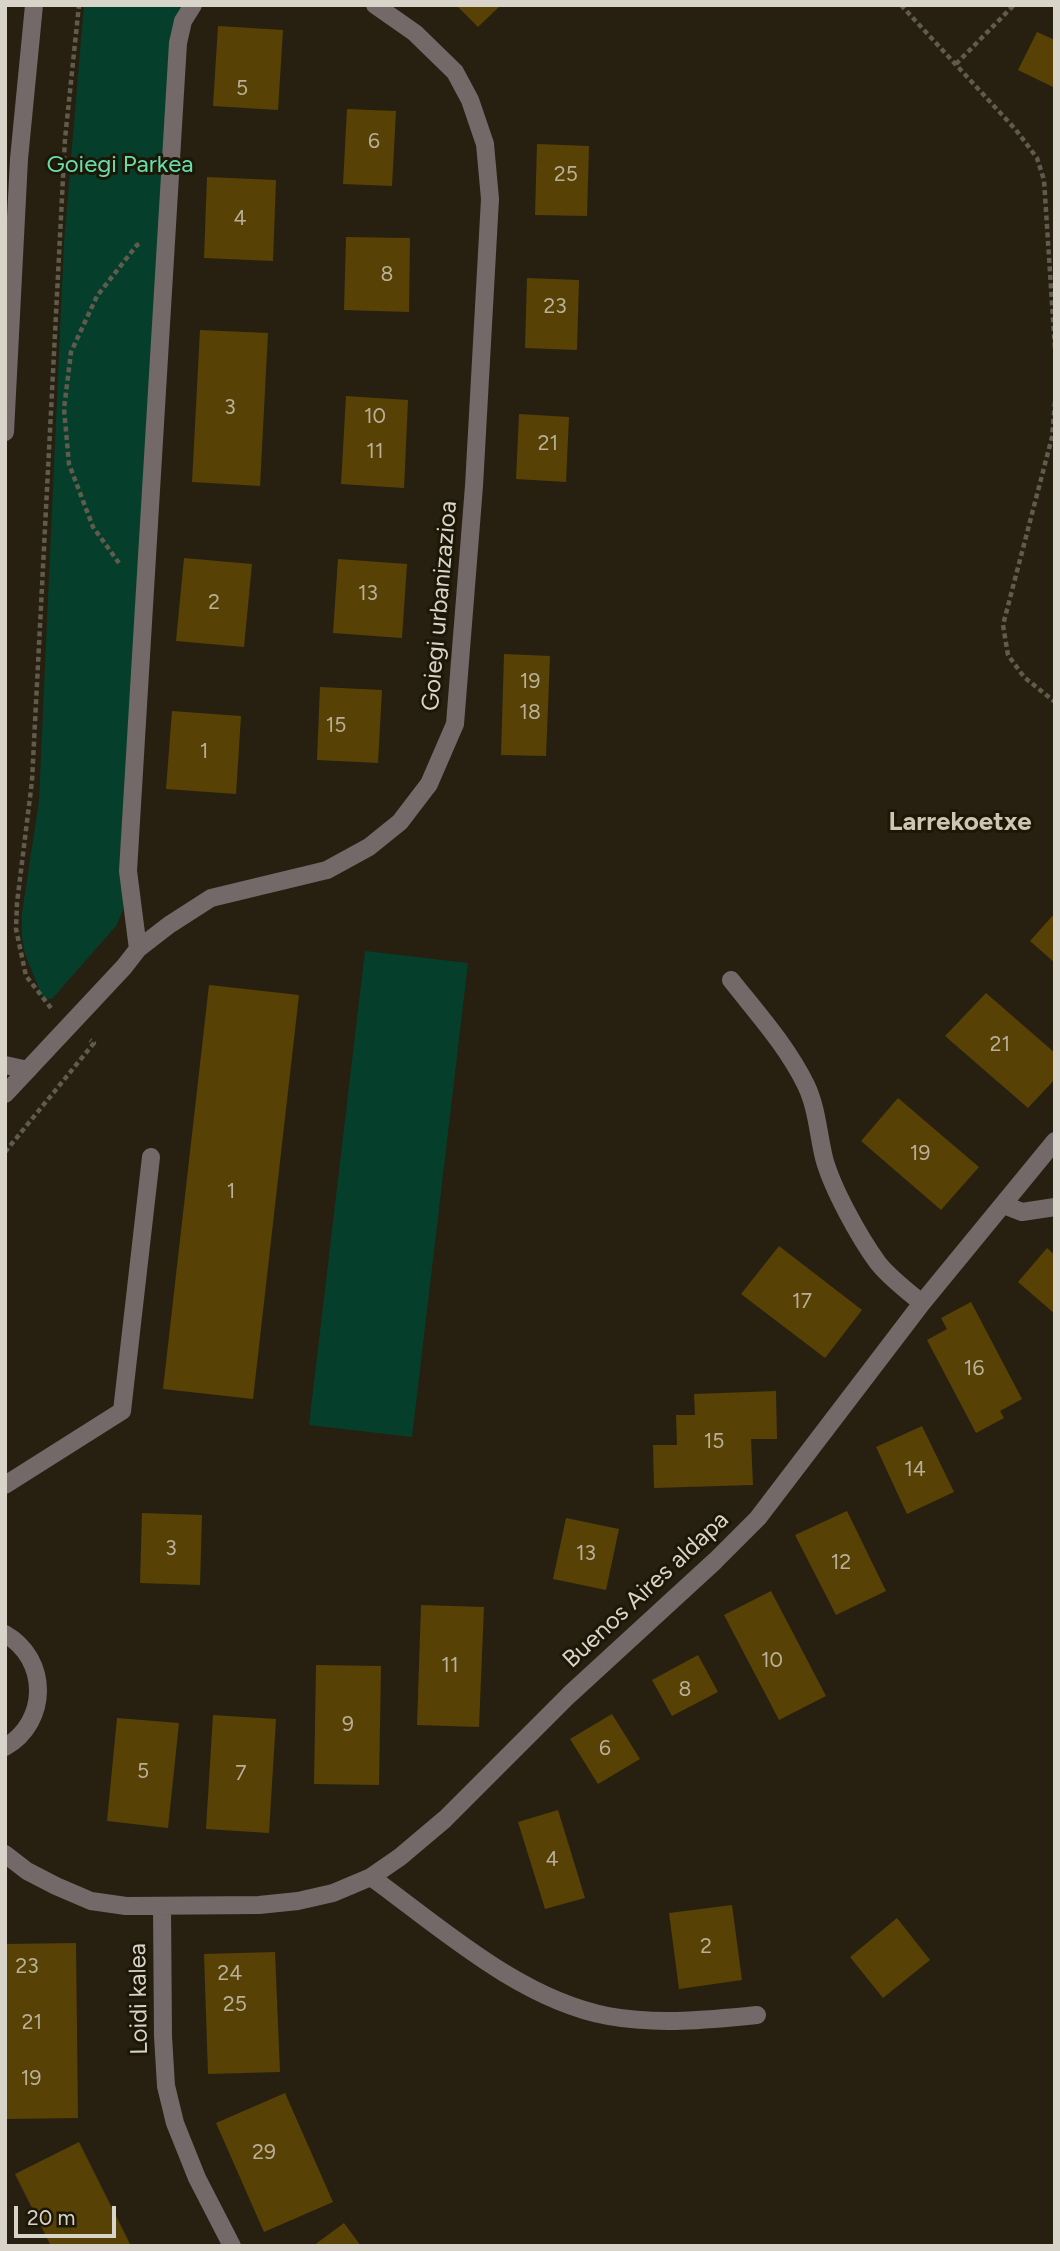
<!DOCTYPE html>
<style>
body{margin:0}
#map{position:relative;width:1060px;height:2251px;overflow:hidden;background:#272011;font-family:Figtree,sans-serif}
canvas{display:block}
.frame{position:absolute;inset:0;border:7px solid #d8d4ca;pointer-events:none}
.scale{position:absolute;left:14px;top:2206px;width:102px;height:32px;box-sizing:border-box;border:4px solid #d8d4ca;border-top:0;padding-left:9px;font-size:21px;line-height:24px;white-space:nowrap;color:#d8d4ca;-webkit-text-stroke:5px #1d1708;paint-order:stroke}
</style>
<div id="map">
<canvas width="1060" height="2251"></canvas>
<div class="frame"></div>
<div class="scale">20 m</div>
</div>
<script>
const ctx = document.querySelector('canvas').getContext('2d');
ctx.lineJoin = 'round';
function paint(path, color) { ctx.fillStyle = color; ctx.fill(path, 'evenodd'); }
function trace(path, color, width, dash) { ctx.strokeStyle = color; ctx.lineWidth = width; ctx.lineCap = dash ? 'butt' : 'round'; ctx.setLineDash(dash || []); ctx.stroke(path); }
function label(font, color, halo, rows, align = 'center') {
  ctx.font = font + ' Figtree,sans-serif'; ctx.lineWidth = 6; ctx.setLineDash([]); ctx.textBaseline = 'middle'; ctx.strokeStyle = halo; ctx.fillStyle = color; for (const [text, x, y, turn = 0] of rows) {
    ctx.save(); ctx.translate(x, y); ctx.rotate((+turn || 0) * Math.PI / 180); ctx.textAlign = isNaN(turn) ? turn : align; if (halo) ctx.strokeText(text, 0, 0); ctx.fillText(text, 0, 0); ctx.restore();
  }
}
const green = new Path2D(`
 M84,5h102l-57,771 -6,134 -7,16 -64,73 -9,-1 -18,-44 -3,-17v-24l17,-112 25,-558z
 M365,951l103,12 -56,474 -103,-12z`);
const building = new Path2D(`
 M456,5h45l-23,22z
 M218,26l65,4 -5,80 -65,-4z
 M1037,32l18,8v48l-37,-18z
 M347,109l49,2 -4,75 -49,-2z
 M537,144l52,2 -2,70 -52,-1z
 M207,177l69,3 -3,81 -69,-3z
 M346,237l64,1 -1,74 -65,-2z
 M527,278l52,2 -2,70 -52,-2z
 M200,330l68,3 -8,153 -68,-4z
 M346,396l62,4 -4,88 -63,-4z
 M519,414l50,3 -3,65 -50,-3z
 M184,558l68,6 -8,83 -68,-6z
 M338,559l69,5 -5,74 -69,-5z
 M504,654l46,2 -4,100 -45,-1z
 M320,687l62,3 -4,73 -61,-3z
 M172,711l69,5 -5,78 -70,-5z
 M1055,913v50l-25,-22z
 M209,985l90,10 -46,404 -90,-10z
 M986,993l69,60v26l-27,29 -83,-72z
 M898,1098l81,69 -38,43 -80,-69z
 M779,1246l83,64 -37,48 -84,-64z
 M1047,1248l8,7v59l-37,-32z
 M971,1302l51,97 -22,12 4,7 -28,15 -49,-93 20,-11 -6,-11z
 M776,1391l1,48h-26l2,46 -99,3 -1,-43h24l-1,-30h19l-1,-21z
 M922,1426l32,66 -47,22 -31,-67z
 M847,1511l39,80 -50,24 -41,-80z
 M142,1513l60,2 -2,70 -60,-2z
 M566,1518l53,11 -13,61 -53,-11z
 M771,1591l55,105 -47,24 -55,-105z
 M421,1605l63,2 -5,120 -62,-2z
 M698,1655l20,37 -46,24 -20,-36z
 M316,1665l65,1 -2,119 -65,-1z
 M612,1714l28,45 -42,25 -28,-45z
 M213,1715l63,4 -7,114 -63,-4z
 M117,1718l62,5 -11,105 -61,-7z
 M558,1810l27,88 -40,11 -27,-87z
 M732,1905l10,75 -63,9 -10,-76z
 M897,1918l33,42 -47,38 -33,-41z
 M76,1943l2,175 -73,1v-175z
 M275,1952l5,120 -72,2 -4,-120z
 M285,2093l48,109 -69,30 -48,-109z
 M79,2142l52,104h-80l-36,-72z
 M344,2223l17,23h-48z`);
const path = new Path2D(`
 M901,5l115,125 21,28 7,22 11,169
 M956,64l58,-59
 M1055,402l-3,35 -49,188 5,30 16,22 31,25
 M119,563l-26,-36 -24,-63 -5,-55 7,-57 26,-56 40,-51 4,-2
 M51,1008l-25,-32 -10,-47 1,-26 15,-122 33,-642 14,-134
 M5,1152l89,-109 -4,-3`);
const minor = new Path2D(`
 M5,432l14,-273 15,-154
 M138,949l-10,-78 50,-828 5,-22 10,-16
 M731,980c26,33 56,66 75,105 11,23 12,48 18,73 8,30 35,79 54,105 12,15 29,28 44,40
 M5,1065l23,5
 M5,1094l119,-127 14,-18 31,-24 42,-27 116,-28 42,-23 31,-25 29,-38 26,-60 19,-238 16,-287 -5,-55 -15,-44 -15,-28 -40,-39 -40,-28
 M1004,1205l18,7 33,-5
 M5,1485l117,-74 29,-254
 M5,1634c44,25 44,88 0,113
 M5,1854l22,17 29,15 35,15 35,5 133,-1 39,-4 35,-8 38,-16 29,-20 45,-38 124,-124 146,-134 43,-43 164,-215 133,-162
 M371,1877c70,51 150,123 237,139 49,9 100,4 149,-1
 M162,1907l1,129 3,50 9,37 22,55 35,68`);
const numberNames = [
 ["5",242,89],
 ["6",374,142],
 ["25",566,175],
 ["4",240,219],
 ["8",387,275],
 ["23",555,307],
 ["3",230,408],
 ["10",375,417],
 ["21",548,444],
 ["11",375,452],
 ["13",368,594],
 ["2",214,603],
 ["19",530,682],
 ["18",530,713],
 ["15",336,726],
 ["1",204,752],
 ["21",1000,1045],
 ["19",920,1154],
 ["1",231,1192],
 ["17",802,1302],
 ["16",974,1369],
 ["15",714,1442],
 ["14",915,1470],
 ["3",171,1549],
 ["13",586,1554],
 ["12",841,1563],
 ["10",772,1661],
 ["11",450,1666],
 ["8",685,1690],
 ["9",348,1725],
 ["6",605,1749],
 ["5",143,1772],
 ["7",241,1774],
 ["4",552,1860],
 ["2",706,1947],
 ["23",27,1967],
 ["24",230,1974],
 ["25",235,2005],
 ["21",32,2023],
 ["19",31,2079],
 ["29",264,2153]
];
const parkNames = [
 ["Goiegi Parkea",120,165]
];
const streetNames = [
 ["Goiegi urbanizazioa",440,606,-85],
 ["Buenos Aires aldapa",646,1590,-43],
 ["Loidi kalea",139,1999,-91]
];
const neighbourhoodNames = [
 ["Larrekoetxe",960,822]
];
paint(green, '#053f2c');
paint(building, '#574104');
trace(path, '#615b4d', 4.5, [5, 3.5]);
trace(minor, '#736968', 18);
label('21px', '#b8af98', null, numberNames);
label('24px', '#6addad', '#1d1708', parkNames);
label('24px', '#d8d4ca', '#1d1708', streetNames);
label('bold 26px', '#cec5b2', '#1d1708', neighbourhoodNames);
</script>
